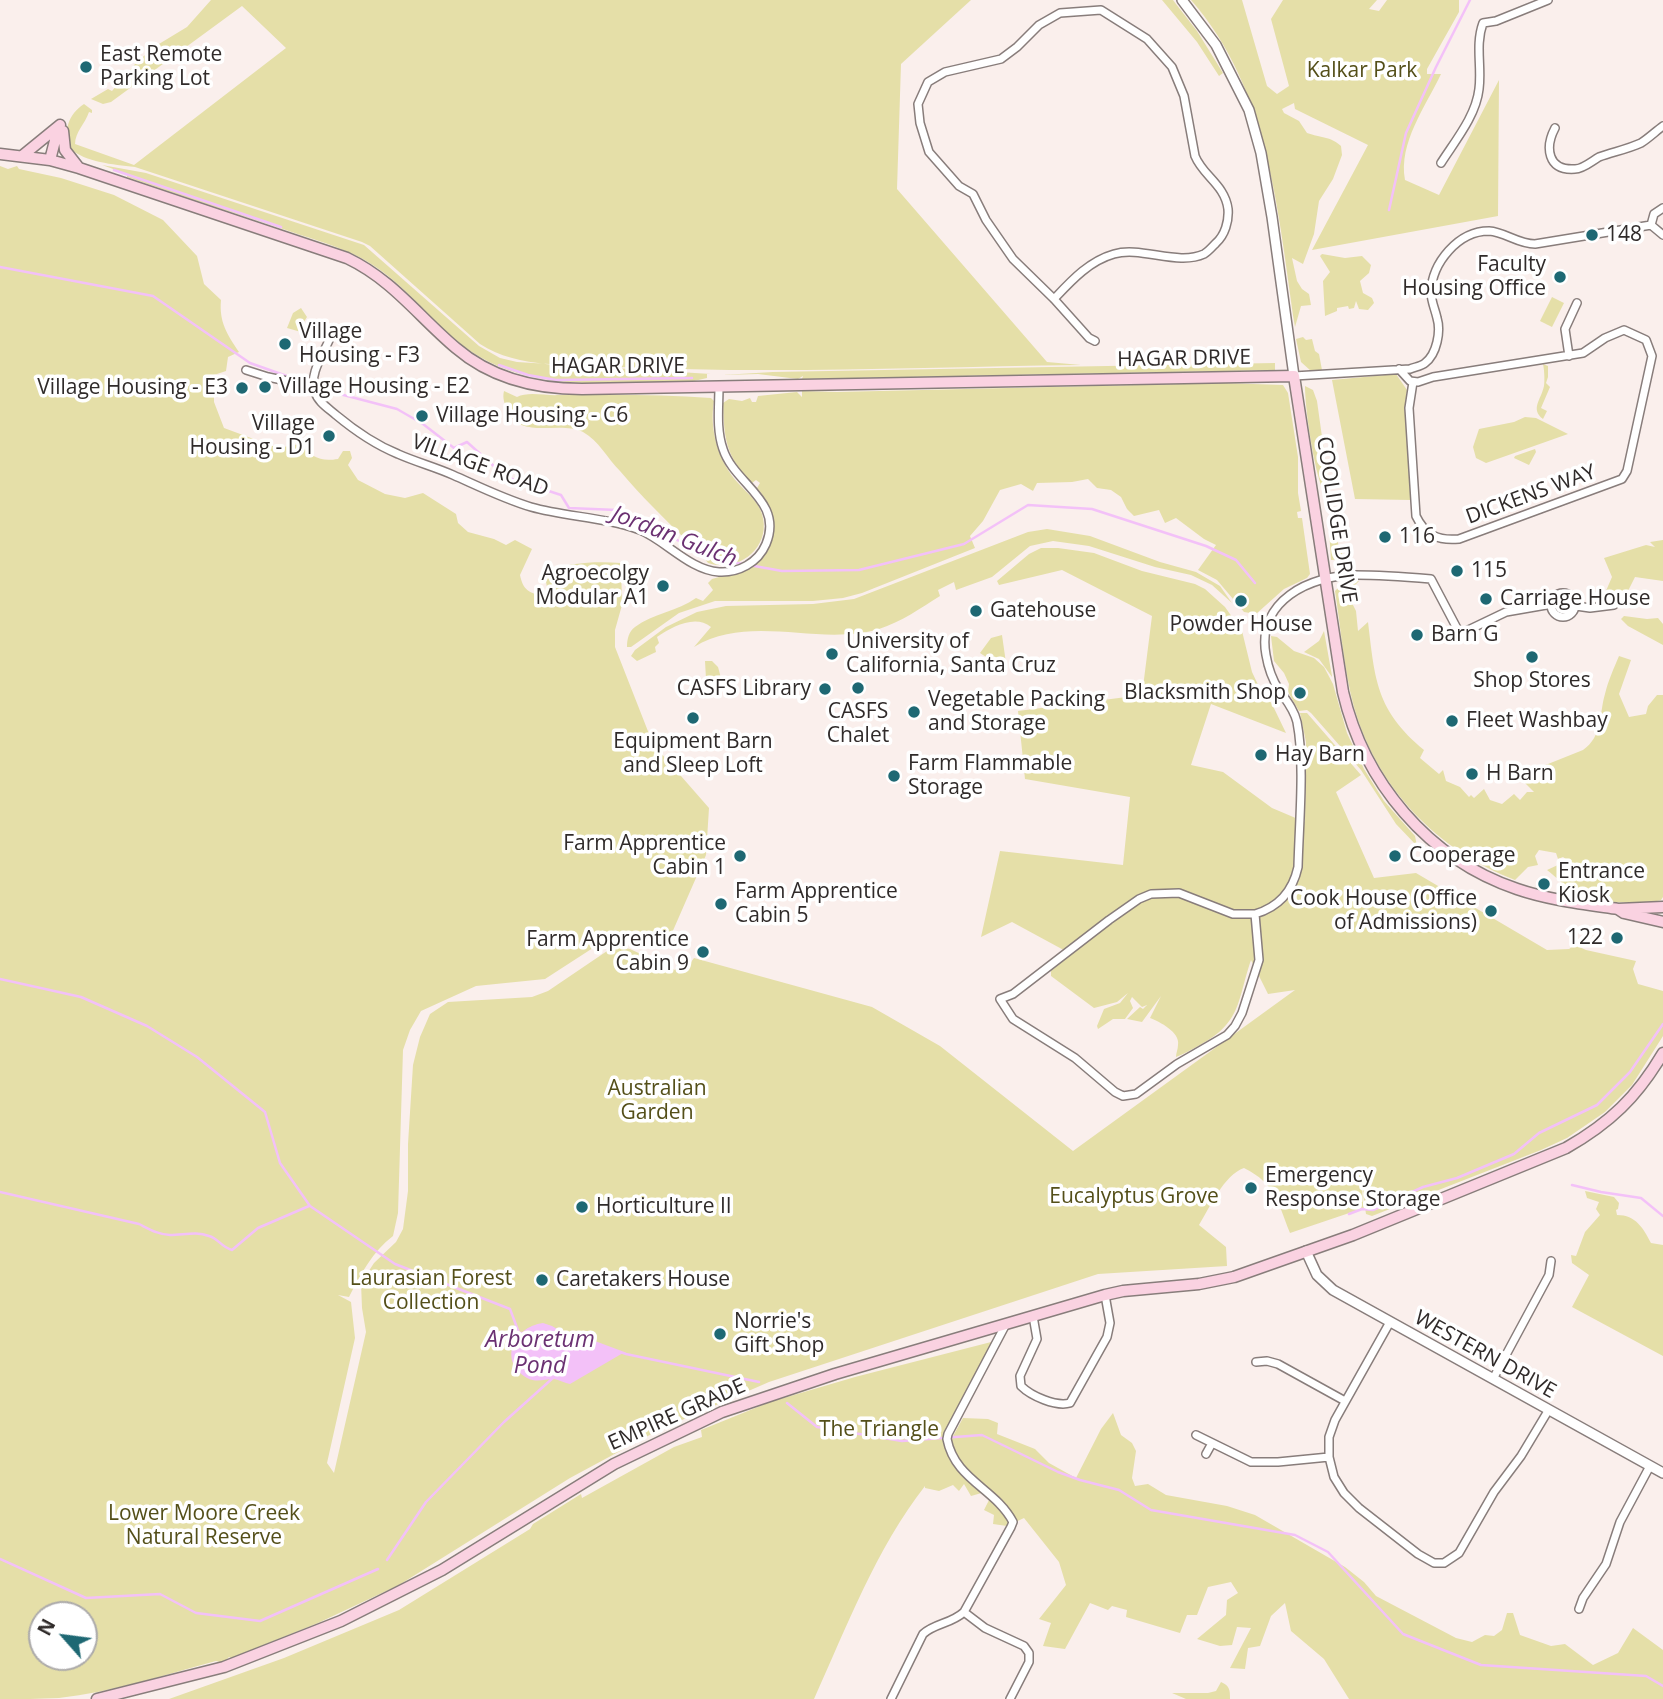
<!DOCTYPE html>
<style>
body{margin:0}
#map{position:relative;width:1663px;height:1699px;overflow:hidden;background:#faefec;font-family:"Open Sans",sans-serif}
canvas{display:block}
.north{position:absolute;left:28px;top:1601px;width:70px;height:70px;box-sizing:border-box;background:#fff;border:2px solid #acaaaa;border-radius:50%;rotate:298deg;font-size:19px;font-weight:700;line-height:28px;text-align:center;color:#302b2a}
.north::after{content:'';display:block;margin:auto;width:24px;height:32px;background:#1e6873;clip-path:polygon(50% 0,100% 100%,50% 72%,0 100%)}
</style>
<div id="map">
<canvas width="1663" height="1699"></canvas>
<div class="north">N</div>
</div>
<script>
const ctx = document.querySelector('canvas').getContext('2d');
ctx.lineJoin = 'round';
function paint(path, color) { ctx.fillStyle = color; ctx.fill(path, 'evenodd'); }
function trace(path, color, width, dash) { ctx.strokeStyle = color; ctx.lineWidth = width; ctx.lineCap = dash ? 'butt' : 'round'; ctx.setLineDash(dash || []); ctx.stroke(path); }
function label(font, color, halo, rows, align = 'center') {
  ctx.font = font + ' "Open Sans",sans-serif'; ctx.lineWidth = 7; ctx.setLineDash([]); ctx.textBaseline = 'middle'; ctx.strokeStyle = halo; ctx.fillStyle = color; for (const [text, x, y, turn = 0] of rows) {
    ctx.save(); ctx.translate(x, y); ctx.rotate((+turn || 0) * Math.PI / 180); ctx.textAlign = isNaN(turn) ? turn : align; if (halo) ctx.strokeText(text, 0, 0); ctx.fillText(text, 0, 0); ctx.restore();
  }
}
const green = new Path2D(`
 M211,0h760l-70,64 -4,125 150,173 34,3c-154,2 -308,9 -462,2 -43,-2 -102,2 -139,-23l-110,-98 -8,-4 -227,-75c-23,-3 -48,-4 -66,-19 -5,-19 -1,-33 15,-44l8,6v3l-3,-1c-4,12 -14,20 -14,32l59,21 152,-117 -44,-42 -131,96 -8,2 -12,-5 17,-10 4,2 23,-27 19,-17 33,-20z
 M1162,0h11l3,4 21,27 26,42 -4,3 -22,-34z
 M1191,0h51l25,86 10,8 12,-8 -18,-67 12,-19h94l-8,9 10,2 8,-11h72v12l-32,57v5h14c-15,32 -43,69 -36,106l34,15 60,-115 -1,136 -186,34 56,-105 -73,-36 -1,-6 -12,6 2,4 15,8 8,12c14,5 23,3 34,13l1,9 -9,24 -14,22 -5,33 -11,30 -11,-6 5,23 5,8 7,5 2,11 -10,1 -6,21c-17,-113 -25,-237 -104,-327z
 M102,165l44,8 218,72 115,101 21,12 17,4 194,12h-4v4l-13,3c-81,1 -173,16 -239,-42 -34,-29 -60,-66 -102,-85 -22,-10 -47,-17 -70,-25 -52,-17 -104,-34 -156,-52v-3z
 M0,166l8,3 9,-3 2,3 42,9 53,17 49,25 34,36 7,28 17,16c-2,22 6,34 18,52l-11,5 -2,14 -12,4v27l10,26 54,20 22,-4c13,13 19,18 38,15l5,-8h7l2,7 -4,7 10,15 27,14 20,4 18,-5 33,21 2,9 10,9 26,7 12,6 9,-5 17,9 -12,26c3,15 9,18 23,21l4,-9 -3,-16c26,-8 49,-10 77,-8l1,42 -7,25v17l38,97 56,64 -3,47 -38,87 -27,1 -28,-8 -68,44 -69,7 -55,25 -11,19 -7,20 -5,163 -5,23c-20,15 -33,39 -44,61l-11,-2 13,7 4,36 -28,125 7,10 32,-141 -4,-24 -1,-25 13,-20 22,-21 7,-13 5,-38v-47l5,-79 7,-28 10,-23 18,-12 84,-5 16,-6 62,-42 11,-2 9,2 45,21 2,-3 9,2 8,-11 178,49 68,39 133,105 222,-161 -27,4 -17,-34c-14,41 -9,62 -51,85 -8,4 -16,9 -24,12 0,-4 2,-8 2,-12 2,-13 -18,-23 -28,-27l11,-22 -19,26 -15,-3 13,-12 3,2 4,-4 -5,2 -10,-10 -2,4 3,7 -8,11h-12l-15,10 -1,-3 7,-17 16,-6 8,-10 -11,9 -23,6 -43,-32v-5l20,-17 -59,-32 -31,15 19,-86 123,14 7,-68 -105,-18 -7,-68 124,-16 10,-79 -90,-46 -63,15 -2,-4 32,-27 12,-6h17l36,5 48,18 53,13 10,5 20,18 17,24 10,41 8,17 12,15 14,29 -75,-29 -20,61 32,7 49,36 33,14 1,-80 -6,-29h7l54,62 -25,17 38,86 42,-5 131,77 22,-1 6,-4 11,5 50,11 -3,8 5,15 25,7v45l-31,49 -27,27 -38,26 -26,12 -169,66 -6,-2 -7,-48 5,42 -74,25c-12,-30 -14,-49 -46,-65 -20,7 -34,39 -45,57l27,22 1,19 -129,8 -329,108 -110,48 -89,48 -171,107 -81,38 -87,35 -2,-1 -6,6 -7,-2c-51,14 -104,31 -157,37 -19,1 -39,1 -59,1zM42,1615h42v42h-42z
 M1322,254l23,4 17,-2 9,9 -2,8 -9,8 3,12 9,5 2,5 -6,7 -9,-1 -3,-8 -2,7 -5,1 -1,-3 -11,2v3l-12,5 -2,-35 7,-9 -10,-16z
 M1552,297l12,6 -12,24 -12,-6z
 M301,308l6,9 -7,11 1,4 -14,-4 6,-15z
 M1303,337l3,3 6,-1 3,12 4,3 3,16 -11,1 -10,-9 -5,-23z
 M1275,363v7l-473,9 1,-3 -5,3 -40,-5 -36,1 51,-3z
 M1543,364l5,2v11l-2,6 4,4 -9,21 6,3 -4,8c-13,-10 -2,-19 1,-33 1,-7 0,-18 -1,-22z
 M1396,374l11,16 -2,16 6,94 -56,-1 -23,-119z
 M1223,383l60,2 5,8 10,64v36l3,18 -4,1 1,6h4l8,56 -3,4 -23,11 -28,25 -12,-2 -27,-32 -19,-10 18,-25 -12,-6 -28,-21 -11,5 -6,-13 -25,6 -7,-7 -6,-12 -10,-7 -14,-2 -9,-9 -16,3 -35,1 -4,8 -12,-7 -21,6 -17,31 -13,15 5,12 -113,45 -19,5 -30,3h-98l-36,12 -48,34h-4c0,-8 2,-16 8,-20 17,-13 43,-16 61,-29l7,3 10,-11 -5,-7 4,-4c12,-4 26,-4 37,-10 32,-18 30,-57 8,-81l3,-5 -4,-3 -4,3c-26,-26 -28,-44 -29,-80l6,-4 13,2 8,-3 2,4h4l2,-6 39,-4 5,5v-6l35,1z
 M1305,386l8,4 4,11 14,100 -1,2c-14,-14 -25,-92 -25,-117z
 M504,391l13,6c11,-6 29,-1 42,-2 51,0 102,-1 152,3l3,3c-5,28 4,61 25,83 8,9 19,17 23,30 10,33 -23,59 -54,49 -5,-9 -16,-10 -20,-21 -23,-23 -47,-46 -68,-71 -13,-13 -21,-30 -37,-39 -23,-12 -61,8 -75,-20 -3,-8 -6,-13 -4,-21z
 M1525,417l11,1 32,16 -82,29 -10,-5 -3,-11 6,-18 35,-7z
 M1535,449l1,3 -7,13 -15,-7 1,-2z
 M1334,525l5,22 4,9 -1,3 -11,1 -2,-30z
 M1047,529l43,7 70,26 36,10 24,14 12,17 -20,-18 -21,-10 -36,-8 -66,-21 -36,-5 -23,5 -38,31 -36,13 -2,-8 -16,8 2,6c-19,12 -39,26 -61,33 -61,18 -128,-16 -185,18l17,-20c-16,-13 -39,0 -54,10l2,6 -4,4 1,5 -19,9 -6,-5 4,-6 31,-23 31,-15 29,-6 87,-2 41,-5 174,-67z
 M1663,540v41l-28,-4 -8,16 -25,7 10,-23 -8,-19 42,-13 9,2 -5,-5z
 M1350,581h9l-12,12 9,18 2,20 10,-9c7,58 8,88 56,128l-4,8 19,16 4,-4 3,11 14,6 9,10 2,-2 3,3 10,-9 6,11 12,4 12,-10 6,6 7,-8h7l-16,-16 65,-26c20,-14 16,-36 22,-56 3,-13 9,-26 14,-38l12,4 -12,34 10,23 17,-3 2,-8 9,-11h6v202l-2,3c-21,5 -63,3 -83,-6 -11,-4 -21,-17 -31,-24l13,-6h4l3,-4 -4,-3 -5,2 -2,-6 -17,-3 -4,6 3,9 -10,2 -13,13c-78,-30 -138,-92 -161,-173 -10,-37 -13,-78 -19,-116l8,-8z
 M1624,616l23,3 11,-1 5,6v21l-35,-19 -7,-7z
 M1324,631l8,45v1l-13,-18 -15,-7 15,-11z
 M1002,635l4,28h-11l-15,-10 11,-15z
 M1271,636l6,1 17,14 20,7 10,9 9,17 14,49 17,36 20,32 31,35 2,10 -21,-22 -35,-54 -50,-57 -4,-3 -8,1 -11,-19 1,-8 -5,-11 -10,-12z
 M705,661h7l6,6 3,11 -8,5 -7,-4z
 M1585,1191l29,6 5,6 -1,6 -2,1 1,5c19,0 26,13 34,28l12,2v111l-91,-49 17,-32 -17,-12 -1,-8 5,1 9,-24 15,-17 -4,-6 3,-7 -12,-4z
 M995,1341l-51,92 9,3 10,-18 25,1 10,4 -1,11 38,15 14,14 27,15 25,-49 12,-16 8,22 11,8 4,8 -4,27 3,8 13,-2 18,11 61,11 28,9 90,52 19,15 12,14 80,42 16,4 13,-7 9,1 8,-6 5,-17h6l7,22 31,11 14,-2 28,21 25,-12 15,-25 30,22v49h-314l-25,-40 -33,-28 -6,-28 -14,13 -11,30 -12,2 -3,21 -15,-1 21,-40 -14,-1 -5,18 -12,1 -23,-7 29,-24 1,-15 11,-7 -7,-11 -23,5 -11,28h-10l-7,18 -54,-16 1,-7 -15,-4 -4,4 -18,-7 -25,46 -22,-3 8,-23 -12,-4 27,-34 -7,-23 -35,-44 -17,8 -14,-2 1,-9 -10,-5 5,-10 -4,-8 -14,4 -7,-12 -5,7 -6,-6 -14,6 -14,-3v-2c-49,63 -78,140 -111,213h-645l115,-41 115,-48 131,-81 3,-5 48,-30 1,4 92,-51 28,-10 -1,-7 69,-28 85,-25z
 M1221,1682c9,4 9,8 9,17h-44l-14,-6h36l8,-2z`);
const water = new Path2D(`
 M543,1323l9,3 19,11 16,2 36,14 -53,31c-5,-1 -11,-4 -16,-5 -10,0 -17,4 -27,-1 -29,-17 -14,-51 16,-55z`);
const stream = new Path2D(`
 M114,170l167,57
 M1389,210l17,-77 30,-66 34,-67
 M0,267l153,29 97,67 82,29 65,17 26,15 31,24 13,-6 39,35 55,18 8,13 48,2 76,38 38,14 12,2
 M499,365l29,10 28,5 136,-2
 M749,565l33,6 77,-1 105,-26 64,-39 64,4 114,37 30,14 19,23
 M0,979l81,18 66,29 50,31 68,55 15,51 30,43 85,58 115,45 9,24h2
 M1572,1185l29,7 40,6 22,18
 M0,1192l139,32c10,5 20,11 31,11 14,0 26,-4 39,1 9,2 12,11 23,14l26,-22 51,-22
 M1349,1214l13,-5 11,1 50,-23 34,-9 57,-24 25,-21 58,-28 33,-33 33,-48
 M583,1338l43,16 133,28
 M787,1403l30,24 85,14 80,-6 76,37 22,8 39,10 32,20 144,25 33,17 75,82 78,31 165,11 17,10
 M0,1559l86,39 74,-4 36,19 64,8 118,-52
 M387,1560l39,-58 78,-80 50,-45`);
const minor = new Path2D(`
 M1555,128c-10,19 -8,43 20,41 8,0 17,-8 24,-12 14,-5 29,-8 42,-14 8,-5 15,-12 22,-17
 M1441,163c14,-22 35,-47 38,-74 3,-22 -4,-44 4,-66l13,-2 52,-21
 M1651,225l3,-11 9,-6
 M1651,225l12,10
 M1054,299c17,-18 35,-38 60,-45 27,-8 64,12 90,0 4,-2 9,-8 12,-11 9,-8 13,-22 12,-34 -3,-24 -25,-33 -33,-53l-11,-60 -12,-29 -25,-28 -46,-29 -41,3 -21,12 -22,22 -16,12 -56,13 -17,10 -10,22 2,19 9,29 30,34 14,8 13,26 27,39 41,40 35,39 6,3
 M330,338c-6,15 -22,37 -15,54 3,10 13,16 21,23 18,15 40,30 62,39 18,8 37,13 55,21 25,11 51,24 78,32 35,10 74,10 109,23 26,11 50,40 79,42 19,1 39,-9 47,-28 18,-43 -32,-60 -43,-95 -7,-20 -4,-42 -4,-63
 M1569,356l-4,-27 12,-26
 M1399,369l11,12 8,1 15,-5 150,-24 22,-15 19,-8 22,10 6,16 -25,115 -5,8 -163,60c-21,2 -34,-4 -43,-23l-7,-108 4,-26
 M246,370l22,7 19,4 10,6 16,2
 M1294,376l116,-7c5,-2 12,-3 15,-6 12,-9 16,-32 12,-45 -2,-9 -6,-17 -6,-26 1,-29 27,-61 58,-61 16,1 29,13 46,13l116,-19
 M1551 605a12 12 0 1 1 24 0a12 12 0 1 1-24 0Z
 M1576,606l14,2 24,-3
 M1255,914h-22l-54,-21 -28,1 -12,5 -30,21 -96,74 -13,5 13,20 62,39 40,34 8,4 13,-2 41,-30 50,-29 8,-9 7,-13 17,-53 -4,-46c24,-7 38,-24 43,-47 1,-43 7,-104 -1,-145 -3,-13 -11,-22 -18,-32 -7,-11 -11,-23 -13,-35 -10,-54 44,-80 90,-80 25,0 51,2 75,4l29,55 46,-22 46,-8
 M1033,1316l4,23 -17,37 1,10c10,10 35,21 49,17l37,-66 3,-14 -5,-28
 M1390,1322l-55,98 -6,17v20l5,20 10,16 15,15 59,46 16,9h10l15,-10 35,-61 27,-36 27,-45
 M1256,1362l11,-1 11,3 67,37
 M1493,1379l56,-104 2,-14
 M1196,1435l55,27h27l51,-5
 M1206,1454l5,-9
 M1579,1609l4,-11 23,-34 14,-42 30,-56
 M964,1612l21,16 39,18 5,7v9l-19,37
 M891,1699l32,-65c12,-11 28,-10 41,-22l47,-85 2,-5c-18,-34 -58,-42 -66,-83l1,-5 58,-110`);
const tertiary = new Path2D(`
 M1182,0l34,45 33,65 12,43 11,64 22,159
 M1306,1251l11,24 16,15 330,183`);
const secondary = new Path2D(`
 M63,131l2,19 14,18
 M0,154l50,6 29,8 268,90c46,22 71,58 109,90 35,30 81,41 126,41l712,-13 49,316c21,90 85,167 174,197 32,11 67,15 101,20l6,4 39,9
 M22,156l38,-31
 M50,160l8,-31
 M1618,909l45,-2
 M97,1699l127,-32 117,-46 101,-51 172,-106 108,-52 113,-38 270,-79 18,-4 76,-7 35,-7 119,-42 213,-87c44,-25 71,-51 97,-95`);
const markers = [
 [86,67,7,"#1e6873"],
 [1592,235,7,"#1e6873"],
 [1560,277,7,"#1e6873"],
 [285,344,7,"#1e6873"],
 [265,387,7,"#1e6873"],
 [242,388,7,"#1e6873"],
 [422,416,7,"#1e6873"],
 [329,436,7,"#1e6873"],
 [1385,537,7,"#1e6873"],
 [1457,571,7,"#1e6873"],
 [663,586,7,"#1e6873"],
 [1486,599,7,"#1e6873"],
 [1241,601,7,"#1e6873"],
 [976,611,7,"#1e6873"],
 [1417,635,7,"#1e6873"],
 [832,654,7,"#1e6873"],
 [1532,657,7,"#1e6873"],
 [858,688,7,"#1e6873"],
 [825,689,7,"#1e6873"],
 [1300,693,7,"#1e6873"],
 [914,712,7,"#1e6873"],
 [693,718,7,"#1e6873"],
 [1452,721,7,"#1e6873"],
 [1261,755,7,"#1e6873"],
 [1472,774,7,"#1e6873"],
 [894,776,7,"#1e6873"],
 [740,856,7,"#1e6873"],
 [1395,856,7,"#1e6873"],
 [1544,884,7,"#1e6873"],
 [721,904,7,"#1e6873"],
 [1491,911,7,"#1e6873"],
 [1617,938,7,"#1e6873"],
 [703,952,7,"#1e6873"],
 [1251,1188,7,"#1e6873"],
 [582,1207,7,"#1e6873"],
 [542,1280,7,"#1e6873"],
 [720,1334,7,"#1e6873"]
];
const poiNames = [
 ["East Remote",100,55],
 ["Parking Lot",100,79],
 ["148",1606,235],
 ["Faculty",1546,265,"right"],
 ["Housing Office",1546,289,"right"],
 ["Village",299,332],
 ["Housing - F3",299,356],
 ["Village Housing - E2",279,387],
 ["Village Housing - E3",228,388,"right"],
 ["Village Housing - C6",436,416],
 ["Village",315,424,"right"],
 ["Housing - D1",315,448,"right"],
 ["116",1399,537],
 ["115",1471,571],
 ["Agroecolgy",649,574,"right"],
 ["Modular A1",649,598,"right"],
 ["Carriage House",1500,599],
 ["Gatehouse",990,611],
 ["Powder House",1241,625,"center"],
 ["Barn G",1431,635],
 ["University of",846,642],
 ["California, Santa Cruz",846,666],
 ["Shop Stores",1532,681,"center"],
 ["CASFS Library",811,689,"right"],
 ["Blacksmith Shop",1286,693,"right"],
 ["Vegetable Packing",928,700],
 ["and Storage",928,724],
 ["CASFS",858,712,"center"],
 ["Chalet",858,736,"center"],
 ["Fleet Washbay",1466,721],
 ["Equipment Barn",693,742,"center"],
 ["and Sleep Loft",693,766,"center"],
 ["Hay Barn",1275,755],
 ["Farm Flammable",908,764],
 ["Storage",908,788],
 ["H Barn",1486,774],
 ["Farm Apprentice",726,844,"right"],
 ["Cabin 1",726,868,"right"],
 ["Cooperage",1409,856],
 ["Entrance",1558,872],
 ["Kiosk",1558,896],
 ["Farm Apprentice",735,892],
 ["Cabin 5",735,916],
 ["Cook House (Office",1477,899,"right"],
 ["of Admissions)",1477,923,"right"],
 ["122",1603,938,"right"],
 ["Farm Apprentice",689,940,"right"],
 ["Cabin 9",689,964,"right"],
 ["Emergency",1265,1176],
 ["Response Storage",1265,1200],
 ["Horticulture II",596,1207],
 ["Caretakers House",556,1280],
 ["Norrie's",734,1322],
 ["Gift Shop",734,1346]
];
const parkNames = [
 ["Kalkar Park",1362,71],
 ["Australian",657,1089],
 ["Garden",657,1113],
 ["Eucalyptus Grove",1134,1197],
 ["Laurasian Forest",431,1279],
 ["Collection",431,1303],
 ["The Triangle",879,1430],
 ["Lower Moore Creek",204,1514],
 ["Natural Reserve",204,1538]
];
const streetNames = [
 ["HAGAR DRIVE",1184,359,-1],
 ["HAGAR DRIVE",618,367],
 ["VILLAGE ROAD",480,466,20],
 ["DICKENS WAY",1531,495,-20],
 ["COOLIDGE DRIVE",1336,520,81],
 ["WESTERN DRIVE",1485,1355,29],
 ["EMPIRE GRADE",677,1415,-24]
];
const waterNames = [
 ["Jordan Gulch",674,537,21],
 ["Arboretum",540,1340],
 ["Pond",540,1366]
];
paint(green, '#e5dfa8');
paint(water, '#f3c1f8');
trace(stream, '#f3c1f8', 2.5);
trace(minor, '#887d7b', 10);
trace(tertiary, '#887d7b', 12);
trace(secondary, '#887d7b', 13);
trace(minor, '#fff', 7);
trace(tertiary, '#fff', 9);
trace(secondary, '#fad2e1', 10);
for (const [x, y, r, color] of markers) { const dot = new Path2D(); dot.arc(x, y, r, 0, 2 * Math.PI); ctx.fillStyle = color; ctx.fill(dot); trace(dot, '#fff', 2.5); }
label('21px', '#302b2a', '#fff', poiNames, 'left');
label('21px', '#544f19', '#fff', parkNames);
label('21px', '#302b2a', '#fff', streetNames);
label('italic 23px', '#6b3172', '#fff', waterNames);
</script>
